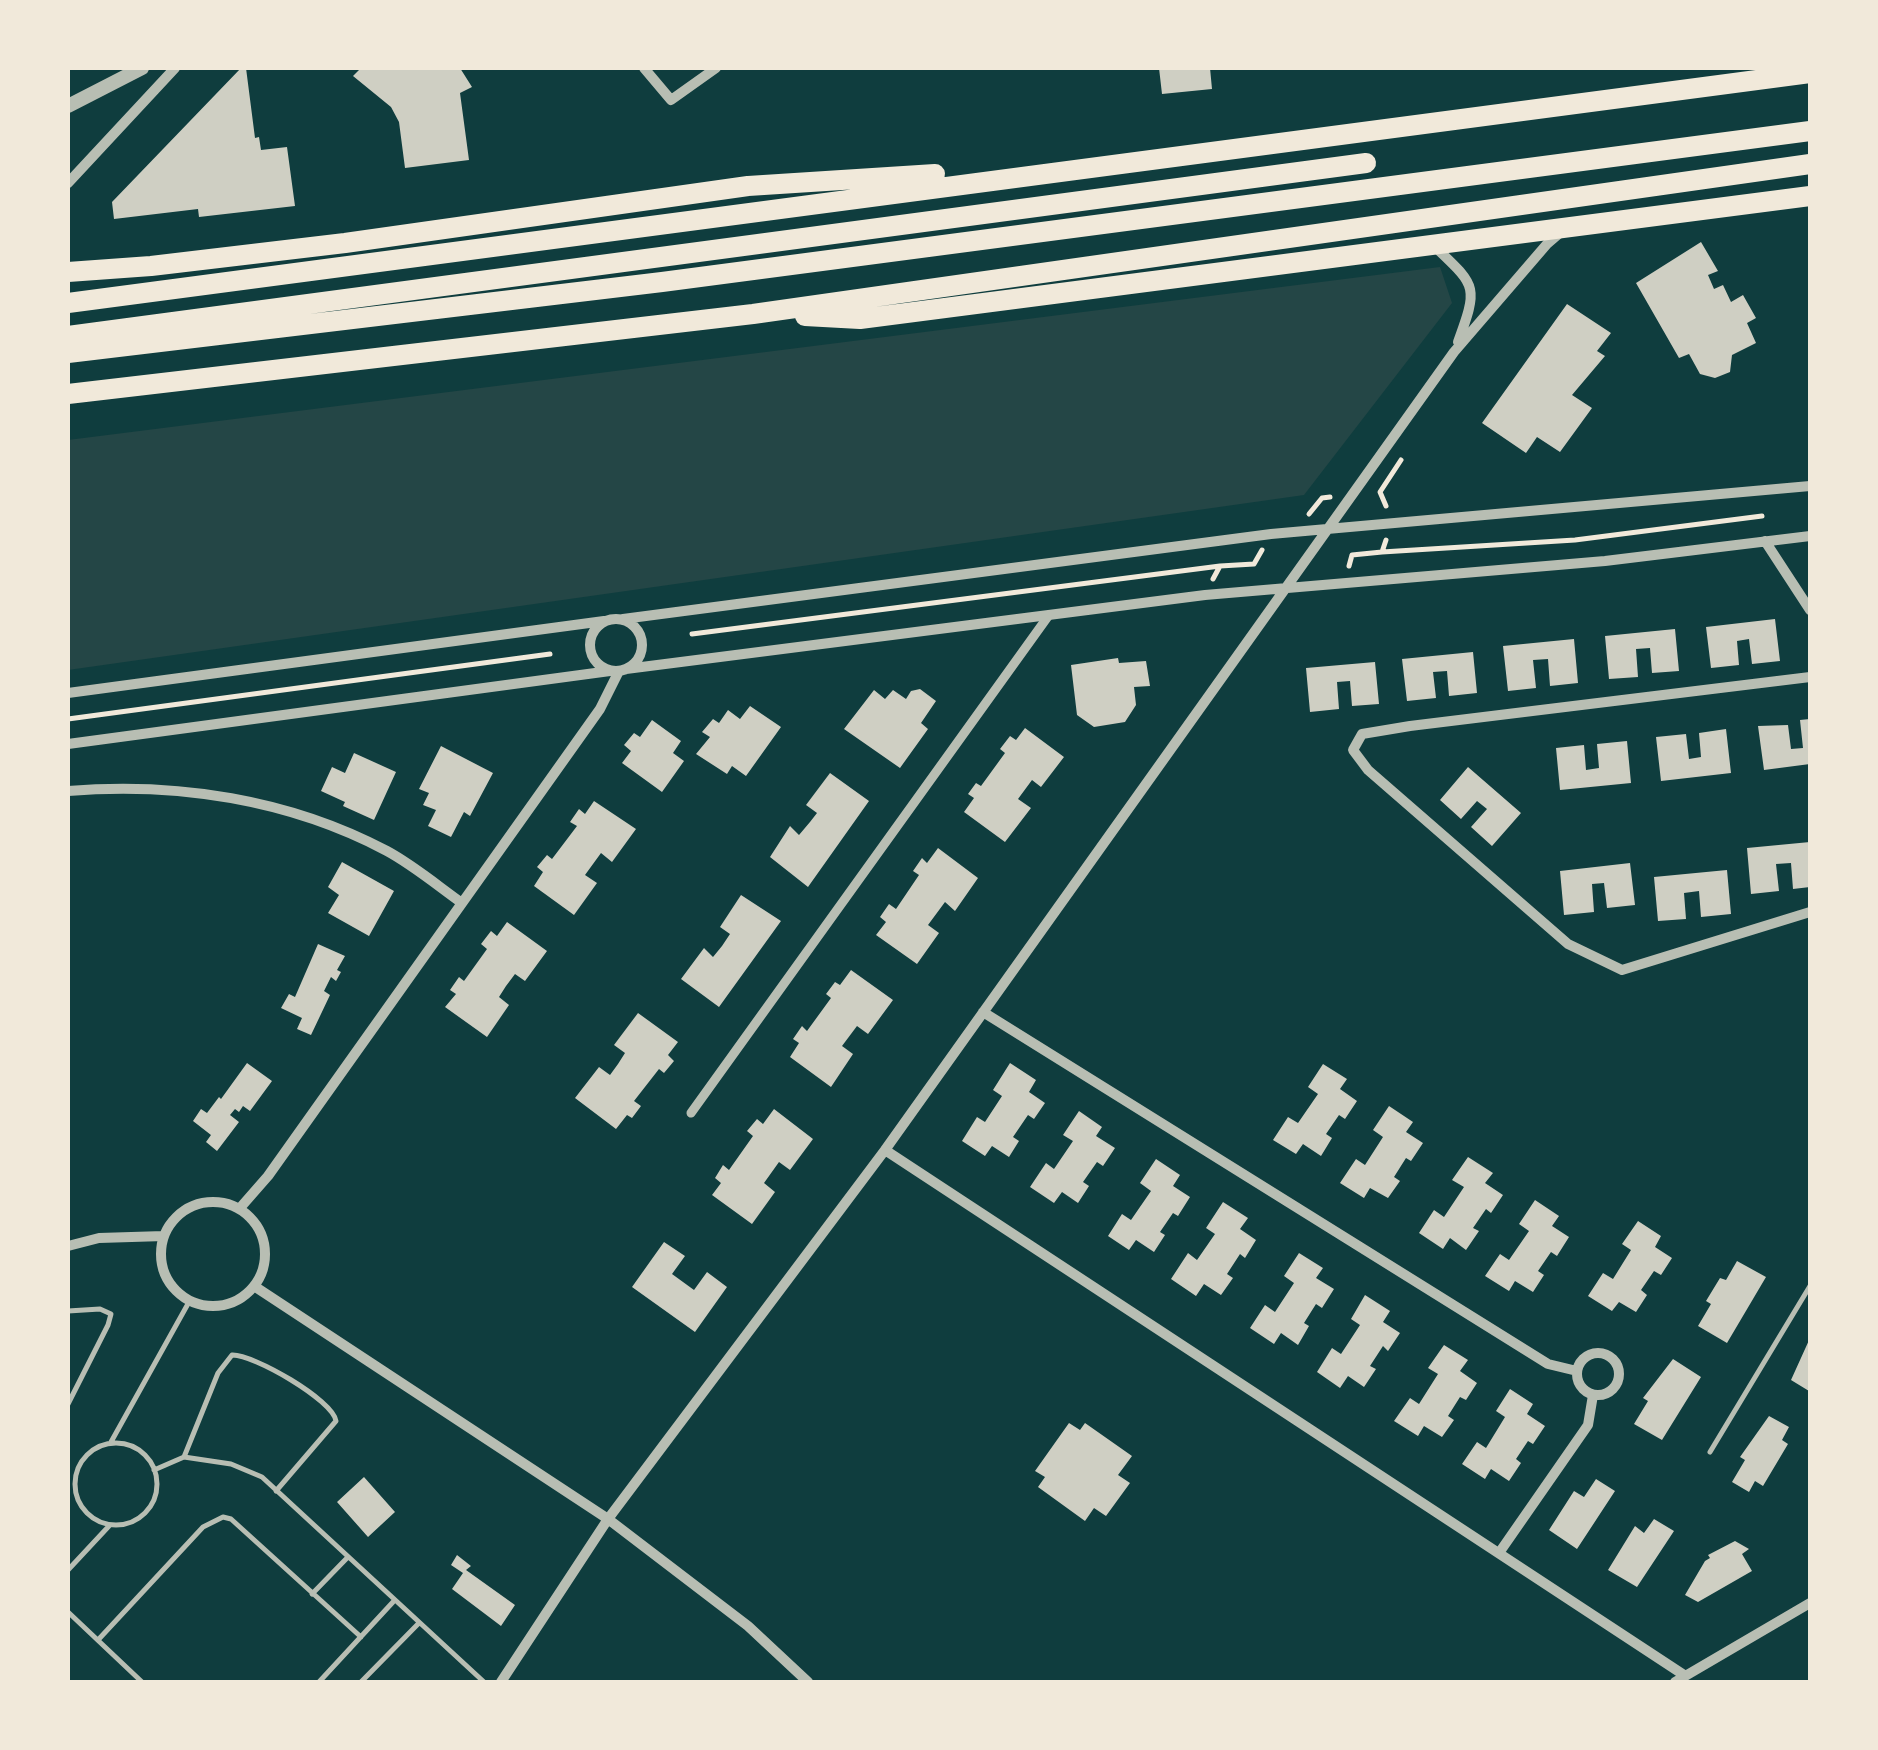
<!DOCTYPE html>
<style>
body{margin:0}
#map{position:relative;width:1878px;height:1750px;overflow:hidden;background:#0f3d3e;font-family:Commissioner,sans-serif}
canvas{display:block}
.frame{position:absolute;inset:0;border:70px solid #f1e9da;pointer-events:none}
</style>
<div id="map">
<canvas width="1878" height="1750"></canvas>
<div class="frame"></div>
</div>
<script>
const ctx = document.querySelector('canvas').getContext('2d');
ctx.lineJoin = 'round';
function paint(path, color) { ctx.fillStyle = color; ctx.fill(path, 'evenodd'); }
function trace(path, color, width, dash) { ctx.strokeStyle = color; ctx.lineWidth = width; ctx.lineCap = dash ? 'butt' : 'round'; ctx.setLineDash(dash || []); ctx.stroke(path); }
const green = new Path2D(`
 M1440,267l12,36 -148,192 -1236,175v-230z`);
const building = new Path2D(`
 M241,68h5l9,70 4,-1 2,13 26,-3 8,59 -96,11 -1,-8 -84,10 -2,-17z
 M361,68h99l12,19 -12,6 9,67 -64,8 -6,-46 -8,-15 -38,-31z
 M1159,68h51l2,21 -50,5z
 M1701,242l17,29 -10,4 6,14 9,-4 8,17 12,-7 13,23 -9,5 9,20 -24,12 -2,17 -15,6 -15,-4 -11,-20 -10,4 -43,-75z
 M1567,304l44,29 -14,18 8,5 -33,39 20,13 -32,44 -23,-15 -11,16 -44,-30z
 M1775,619l5,42 -28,3 -3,-25 -12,2 2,24 -28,3 -5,-41z
 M1675,629l4,42 -27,2 -2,-25 -14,1 2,28 -29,2 -4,-43z
 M1574,639l4,44 -28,3 -2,-27 -15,1 3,28 -28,3 -5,-45z
 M1473,652l4,41 -28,3 -2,-25 -14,1 3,26 -29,3 -5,-42z
 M1118,658l1,5 27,-2 4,25 -16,1 2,18 -11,17 -31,5 -17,-12 -6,-50z
 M1375,662l4,42 -27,2 -2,-25 -13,1 2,27 -29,3 -4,-44z
 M920,689l16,12 -15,22 7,6 -28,39 -56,-39 30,-39 11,9 8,-9 13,9 5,-8z
 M750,706l31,21 -35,49 -14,-10 -5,8 -31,-20 14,-17 -8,-5 11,-13 6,4 9,-13 12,9z
 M1810,719v45l-46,6 -6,-44 30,-1 3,24 12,-1 -3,-28z
 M652,720l29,21 -8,12 11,8 -22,31 -40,-29 9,-12 -7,-6 10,-12 6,4z
 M1025,728l39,29 -23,30 -9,-7 -14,19 13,9 -26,34 -41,-30 10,-14 -6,-4 8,-11 5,3 24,-33 -5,-4 10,-13 6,4z
 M1726,729l5,44 -70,8 -5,-44 30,-3 3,25 12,-2 -2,-24z
 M1627,741l4,42 -71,7 -4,-42 28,-3 2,25 13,-2 -2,-24z
 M441,746l52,27 -23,43 -6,-4 -13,25 -23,-11 8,-16 -13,-5 6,-12 -10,-4z
 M354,753l42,19 -22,48 -31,-14 2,-4 -24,-11 11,-24 13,6z
 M1468,767l53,46 -29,33 -21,-19 16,-18 -10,-8 -16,18 -21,-19z
 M830,773l39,28 -61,86 -38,-30 20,-31 9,9 11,-13 7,-9 -11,-8z
 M594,801l42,28 -24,33 -11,-9 -16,22 12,8 -23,32 -40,-29 9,-14 -6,-5 10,-12 5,4 25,-33 -7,-4 9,-13 6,5z
 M1810,842v45l-17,2 -2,-26 -15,1 3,27 -28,3 -4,-46z
 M938,848l40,30 -23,33 -10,-9 -17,23 11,8 -22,31 -41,-29 10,-13 -6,-5 9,-13 7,5 23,-34 -6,-4 9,-13 5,5z
 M342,862l52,29 -25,45 -41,-23 11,-18 -11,-8z
 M1630,863l5,42 -28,3 -3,-25 -12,1 2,28 -30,3 -4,-44z
 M1727,870l4,44 -30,3 -2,-26 -15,2 2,26 -28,2 -4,-44z
 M741,895l40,26 -62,86 -38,-28 23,-31 9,9 9,-11 8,-12 -10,-7z
 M507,922l40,29 -22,30 -10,-7 -9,12 -7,11 10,8 -22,32 -42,-30 11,-13 -6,-4 9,-13 5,4 23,-32 -6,-5 10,-13 6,5z
 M318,944l27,12 -8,14 4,2 -5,9 -5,-4 -7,14 6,4 -19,40 -14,-6 5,-11 -21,-10 8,-14 6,3z
 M851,970l42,30 -25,34 -11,-8 -15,20 11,8 -22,33 -41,-30 9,-14 -6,-4 9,-13 5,5 24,-33 -5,-4 9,-12 5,3z
 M638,1013l40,29 -10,13 6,6 -10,12 -5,-4 -25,32 7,5 -9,12 -5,-3 -11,14 -41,-31 24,-31 11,8 8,-11 7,-11 -11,-8z
 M247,1063l25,18 -22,30 -7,-5 -4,6 -4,-3 -5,6 9,7 -22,29 -11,-9 5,-7 -18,-14 8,-12 6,4 12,-16 2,2z
 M1010,1063l26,17 -7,12 16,11 -11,16 -6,-4 -15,22 6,4 -10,16 -17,-11 -7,10 -23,-15 15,-24 8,5 17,-26 -9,-6z
 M1323,1064l24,15 -7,10 17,12 -12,18 -6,-4 -13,19 6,4 -11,18 -18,-12 -7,10 -23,-14 15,-23 10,6 20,-29 -10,-7z
 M1389,1106l24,16 -7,10 17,11 -12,18 -5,-3 -12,19 6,4 -12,17 -18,-10 -6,10 -24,-15 16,-24 9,6 18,-28 -10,-7z
 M774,1109l39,30 -23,31 -11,-8 -15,21 11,9 -23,32 -40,-29 9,-12 -6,-5 8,-13 6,5 24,-34 -6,-5 10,-12 6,5z
 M1079,1111l23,16 -6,9 19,12 -12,18 -6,-4 -14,20 6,4 -11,17 -16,-11 -8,11 -24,-16 16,-24 8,6 19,-28 -10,-6z
 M1468,1157l25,16 -8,10 18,12 -12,18 -5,-4 -13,19 6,3 -13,19 -16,-12 -7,11 -24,-16 15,-23 10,7 20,-30 -12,-7z
 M1156,1159l24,16 -7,11 17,11 -12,19 -5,-3 -13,19 5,3 -11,17 -18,-12 -7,10 -21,-14 14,-22 9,6 20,-29 -11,-8z
 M1535,1200l24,16 -7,10 17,11 -12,19 -6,-4 -13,19 6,4 -11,17 -18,-11 -6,10 -24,-15 15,-22 9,6 20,-29 -10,-7z
 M1223,1202l25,16 -8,11 16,11 -11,18 -5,-4 -13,20 6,4 -12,17 -17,-11 -8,12 -25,-17 17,-26 9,7 18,-26 -9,-6z
 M1638,1221l23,15 -6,11 17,11 -11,17 -7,-4 -13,19 6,5 -11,17 -17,-10 -7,9 -24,-15 15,-23 10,6 18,-29 -9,-6z
 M664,1242l21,14 -13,18 22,16 13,-18 20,15 -32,45 -63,-45z
 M1299,1253l24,15 -7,10 18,11 -12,19 -6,-4 -12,19 5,3 -11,19 -17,-12 -7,11 -24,-16 15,-23 10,7 19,-29 -10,-7z
 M1737,1261l29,16 -39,66 -29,-17 13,-22 -5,-3 14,-23 6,2z
 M1365,1295l25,16 -7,11 17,11 -12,18 -5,-5 -13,20 6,3 -12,18 -16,-11 -8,12 -23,-16 15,-24 9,6 19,-29 -9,-6z
 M1810,1338v51l-1,2 -18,-11z
 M1444,1345l24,15 -8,11 17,12 -11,17 -6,-3 -12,19 6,4 -12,17 -18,-11 -6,10 -24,-15 16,-23 9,6 19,-30 -10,-6z
 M1673,1359l28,18 -39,63 -28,-16 14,-23 -5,-3z
 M1510,1389l23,15 -6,10 18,12 -12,18 -5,-3 -12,18 5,4 -12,18 -18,-12 -6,10 -23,-15 15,-22 9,6 19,-31 -9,-6z
 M1769,1416l20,11 -7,13 6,4 -25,42 -8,-5 -6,11 -17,-10 13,-22 -5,-3z
 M1069,1423l11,7 5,-7 47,33 -14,19 12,8 -24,33 -12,-8 -9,13 -47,-34 7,-10 -10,-6z
 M364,1477l31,35 -27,25 -31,-35z
 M1596,1479l19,12 -38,58 -28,-19 25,-39 10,6z
 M1654,1519l20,12 -37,56 -29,-17 27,-44 9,7z
 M1735,1541l14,8 -7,5 10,17 -54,31 -13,-7 20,-34 5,-3 -2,-3z
 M457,1555l14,11 -5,4 49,35 -14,21 -49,-37 11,-16 -12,-8z`);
const path = new Path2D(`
 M1386,506l-6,-14 21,-32
 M1309,514l13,-16 8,-1
 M1382,552l193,-12 187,-24
 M1349,566l3,-11 30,-3 4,-12
 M1213,579l7,-13 34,-2 8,-14
 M692,634l528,-68
 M68,719l482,-65`);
const service = new Path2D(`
 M68,1311l32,-2 11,5 -3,11 -40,79
 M111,1442l78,-140
 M75 1484a41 41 0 1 1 82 0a41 41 0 1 1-82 0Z
 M1710,1452l100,-166
 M184,1457l34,-84 14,-18c21,-1 101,45 104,66l-60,70
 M154,1470l30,-13 47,7 31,13 222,205
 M68,1570l41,-44
 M312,1594l35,-36
 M68,1612l74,70
 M98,1640l105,-113 20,-10 8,2 130,118
 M319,1682l74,-80
 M361,1682l57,-58`);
const pedestrian = new Path2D(`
 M691,1113l358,-498`);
const minor = new Path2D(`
 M644,68l27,32 45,-32
 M68,183l107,-115
 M1434,246c42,40 45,39 24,96
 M1765,541l45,69
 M590 645a26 26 0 1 1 52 0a26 26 0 1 1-52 0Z
 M623,619l648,-85 539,-48
 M626,669l579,-74 400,-34 205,-25
 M1810,677l-400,49 -48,8 -9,16 15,20 200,174 54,26 188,-58
 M68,693l536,-72
 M68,744l542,-73
 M68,791c108,-9 221,8 319,60 26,14 51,35 75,52
 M983,1012l565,352 29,7
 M885,1150l799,525
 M161 1254a52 52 0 1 1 104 0a52 52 0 1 1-104 0Z
 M240,1208l28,-32 332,-467 19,-38
 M68,1246l31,-8 65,-2
 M254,1286l354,233 140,107 60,56
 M1577 1374a21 21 0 1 1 42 0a21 21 0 1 1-42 0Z
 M1499,1553l89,-128 5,-30
 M501,1682l107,-163 277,-369 569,-798 93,-108 14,-12
 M1675,1682l135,-79`);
const tertiary = new Path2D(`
 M68,106l74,-38`);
const motorway = new Path2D(`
 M68,272l83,-6 194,-23 403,-57 187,-12
 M68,303l1742,-230
 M805,316l55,3 950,-123
 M68,336l1298,-173
 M68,353l594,-71 1148,-151
 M68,394l685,-80 1057,-150`);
paint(green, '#244646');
paint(building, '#cfcfc3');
trace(path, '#f1e9da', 5);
trace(service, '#b8beb3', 5);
trace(pedestrian, '#b8beb3', 9);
trace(minor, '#b8beb3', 10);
trace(tertiary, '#b8beb3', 14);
trace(motorway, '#f1e9da', 20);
</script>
